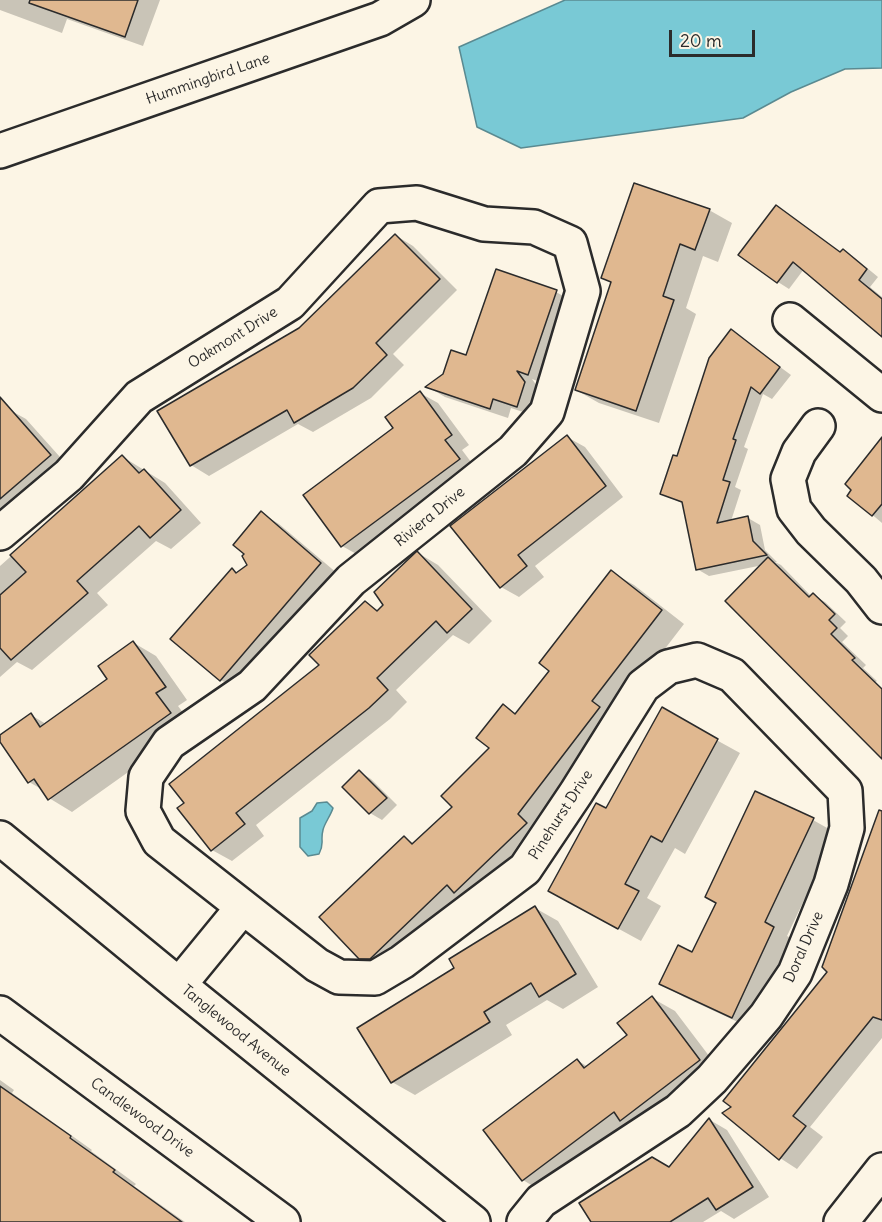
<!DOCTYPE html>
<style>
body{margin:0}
#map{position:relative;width:882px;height:1222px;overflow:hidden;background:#fcf5e5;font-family:Delius,sans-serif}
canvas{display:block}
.scale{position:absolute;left:669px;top:30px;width:86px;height:27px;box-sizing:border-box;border:3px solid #2b2b2b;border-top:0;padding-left:8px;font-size:18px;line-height:21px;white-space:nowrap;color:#2b2b2b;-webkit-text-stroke:4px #fcf5e5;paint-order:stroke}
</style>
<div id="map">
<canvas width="882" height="1222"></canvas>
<div class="scale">20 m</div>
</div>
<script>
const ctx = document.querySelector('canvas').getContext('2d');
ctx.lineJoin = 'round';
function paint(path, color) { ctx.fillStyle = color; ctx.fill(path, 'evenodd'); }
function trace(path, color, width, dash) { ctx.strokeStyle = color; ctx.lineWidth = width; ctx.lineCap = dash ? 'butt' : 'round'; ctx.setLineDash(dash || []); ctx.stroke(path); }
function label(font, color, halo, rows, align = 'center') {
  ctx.font = font + ' Delius,sans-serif'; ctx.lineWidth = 4.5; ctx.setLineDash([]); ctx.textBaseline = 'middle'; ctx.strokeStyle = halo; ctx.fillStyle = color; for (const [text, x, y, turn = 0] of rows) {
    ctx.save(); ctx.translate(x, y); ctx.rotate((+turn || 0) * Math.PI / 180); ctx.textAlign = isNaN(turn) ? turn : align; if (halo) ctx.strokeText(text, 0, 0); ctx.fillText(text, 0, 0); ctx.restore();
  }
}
const water = new Path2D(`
 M565,0h317v68l-37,1 -54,23 -48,26 -222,30 -44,-21 -18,-80z
 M327,802l6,6c-2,7 -9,16 -10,22 -3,11 2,13 -4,24l-11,2 -8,-9v-29l12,-7 5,-8z`);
const shadow = new Path2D(`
 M0,0h160l-17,46 -76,-27 -5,14 -62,-23z
 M776,207l65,46 2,-2 12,7 23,19 -8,10 12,10v37l-78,-65 -15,20 -11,-7z
 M709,210l23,13 -14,39 -15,-6 -17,52 10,6 -37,109 -60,-20 -23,-13 36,-107z
 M395,235l18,11 44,44 -64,64 11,11 -33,33 -58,34 -15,-8 -89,52 -18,-11 109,-136z
 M556,292l18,10 -28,82 -14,-5 10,14 -7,23 -24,-8 -3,10 -63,-21 -17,-10z
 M731,331l60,44 -19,24 -9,-5 -19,53 4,2 -13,38 6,3 -10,31 17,-3 12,7 5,25 12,12h-2l6,3 30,31 2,-1 12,7 21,20 -6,6 8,8 -6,6 24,23 -3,3 14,13 -3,2 8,9v66l-119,-193 -54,11 -12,-7 -13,-65 -22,-10z
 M420,393l18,10 31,42 -7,5 15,20 -117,86 -18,-10 53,-117z
 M8,409l18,10 42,47 -68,59v-109z
 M567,437l18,10 38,50 -88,69 9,11 -25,20 -18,-10z
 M882,444v79l-33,-28z
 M123,457l42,26 36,40 -30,26 -15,-8 -59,52 11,12 -76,65 -15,-8 -17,15v-111z
 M261,513l18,11 59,50 -100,116 -17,-10 11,-110 6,3 11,-8z
 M418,553l20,12 54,56 -23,23 -16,-9 -57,55 11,12 -17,17 -134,106 8,11 -32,25 -20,-11 109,-184 44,-63 14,8 6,-6z
 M611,572l23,13 50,39 -70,91 -65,122 -166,134 -23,-13 45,-120 10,6 39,-37 38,-59 11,-42 14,8 34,-44z
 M134,643l22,13 31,44 -9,6 15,20 -121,86 -23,-14 -6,-8 -14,-8 -29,-42v-3l31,-22 15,9 63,-44z
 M662,710l78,43 -55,101 -10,-6 -28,50 14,8 -20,35 -68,-37 33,-94z
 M360,772l11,7 26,26 -15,15 -12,-7 -26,-26z
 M813,820l23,13 -49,103 9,5 -41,89 -71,-33 -23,-13 32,-30z
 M882,856v182l-72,89 13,10 -26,32 -17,-11 -47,-50 96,-136z
 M535,908l23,13 40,66 -35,22 -16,-9 -41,25 6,10 -97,60 -23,-13 65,-114z
 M652,998l23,13 47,62 -176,121 -23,-14 -38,-50 92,-70 11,7 41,-32z
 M0,1080l14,10 -2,3 80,57 -1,1 45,33 -2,2 51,36h-185z
 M710,1120l17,10 42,67 -35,22 -13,-8 -18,11h-110l77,-53z`);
const building = new Path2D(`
 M30,0h108l-13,37 -96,-34z
 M634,183l76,26 -15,41 -15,-6 -17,52 11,4 -38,111 -61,-21 36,-108 -10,-4z
 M776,205l64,47 3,-3 24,20 -8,11 23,19v38l-89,-75 -16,21 -39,-28z
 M395,234l45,45 -64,64 11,12 -34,33 -59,35 -7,-13 -97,56 -33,-55 142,-83z
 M496,269l61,21 -29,85 -11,-4 8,11 -8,25 -24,-8 -3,10 -65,-22 18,-13 8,-24 15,5z
 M731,329l49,38 -20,27 -9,-7 -18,52 3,1 -13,40 7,2 -13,41 31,-7 5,25 14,14 -71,15 -14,-68 -22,-8 13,-39 4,1 32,-98z
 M420,391l32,44 -7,5 15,19 -119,88 -38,-52 90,-67 -8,-11z
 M0,397l51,58 -51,44z
 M567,435l39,51 -88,69 9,11 -27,22 -50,-62z
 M882,437v67l-10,12 -25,-20 4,-6 -6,-6z
 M122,455l17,18 5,-4 37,41 -31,28 -11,-12 -62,55 11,12 -77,67 -11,-12v-53l26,-23 -16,-17z
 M261,511l60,52 -101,118 -50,-42 62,-71 4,5 11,-8 -5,-9 2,-2 -11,-9z
 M417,551l55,58 -25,24 -11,-12 -59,57 11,12 -19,18 -133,105 9,11 -34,27 -34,-43 7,-5 -15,-19 150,-119 -10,-10 56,-54 12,10 6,-6 -9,-13z
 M768,557l41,40 4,-4 22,21 -6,6 8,8 -6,6 24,24 -3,2 30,29v70l-157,-158z
 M611,570l51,40 -70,91 8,6 -82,107 9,9 -73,70 -7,-8 -77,74h-11l-40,-42 85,-81 8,8 40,-37 -11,-11 48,-48 -13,-10 27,-34 12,10 34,-43 -10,-8z
 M133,641l33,46 -10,6 15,20 -123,87 -14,-21 -6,4 -28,-41v-7l31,-22 9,14 67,-48 -9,-13z
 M662,707l56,32 -56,103 -11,-6 -26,48 14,7 -21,38 -70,-38 48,-88 10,5z
 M359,770l28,28 -18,16 -27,-27z
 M755,791l59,27 -49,104 9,5 -42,91 -73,-34 19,-39 14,7 24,-49 -11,-6z
 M879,810l3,1v209l-9,-3 -80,99 13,10 -27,34 -57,-47 9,-6 -8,-6 104,-129 -5,-5z
 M535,906l41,68 -37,23 -8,-14 -47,29 6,10 -99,61 -34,-55 97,-60 -5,-9z
 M652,996l48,64 -80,61 -6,-9 -92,69 -39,-51 94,-71 7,9 43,-33 -10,-12z
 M0,1086l71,50 -1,2 45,32 -2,2 69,50h-182z
 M709,1118l44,69 -37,23 -8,-12 -38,24h-79l-12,-19 73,-46 17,10z`);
const minor = new Path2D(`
 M0,151l380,-132 33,-19
 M790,320l92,75
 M818,426l-19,26 -11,27 6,30 17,22 50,49 21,27
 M0,533l69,-58 70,-78 151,-94 89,-97 38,-3 67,21 50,3 36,16 13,48 -36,121 -34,39 -162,129 -99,106 -83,57 -23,34 -3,34 16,30 158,124 22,12 36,1 27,-16 123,-93 51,-76 67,-107 25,-19 29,-7 35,15 113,116 2,37 -16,56 -36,89 -29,43 -54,63 -34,32 -137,90 -17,21
 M0,838l179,147 294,237
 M179,985l64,-78
 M0,1013l283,209`);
const major = new Path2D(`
 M841,1222l41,-52`);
const streetNames = [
 ["Hummingbird Lane",208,79,-19],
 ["Oakmont Drive",233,338,-32],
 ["Riviera Drive",430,517,-39],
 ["Pinehurst Drive",561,815,-57],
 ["Doral Drive",804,947,-66],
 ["Tanglewood Avenue",236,1031,39],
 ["Candlewood Drive",142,1118,36]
];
paint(water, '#79c9d5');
trace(water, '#5a8a91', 1.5);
paint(shadow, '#0003');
paint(building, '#e0b890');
trace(building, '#2b2b2b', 1.5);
trace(minor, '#2b2b2b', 38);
trace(major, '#2b2b2b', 38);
trace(minor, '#fcf5e5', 33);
trace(major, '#fcf5e5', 33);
label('15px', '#2b2b2b', '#fcf5e5', streetNames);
</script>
